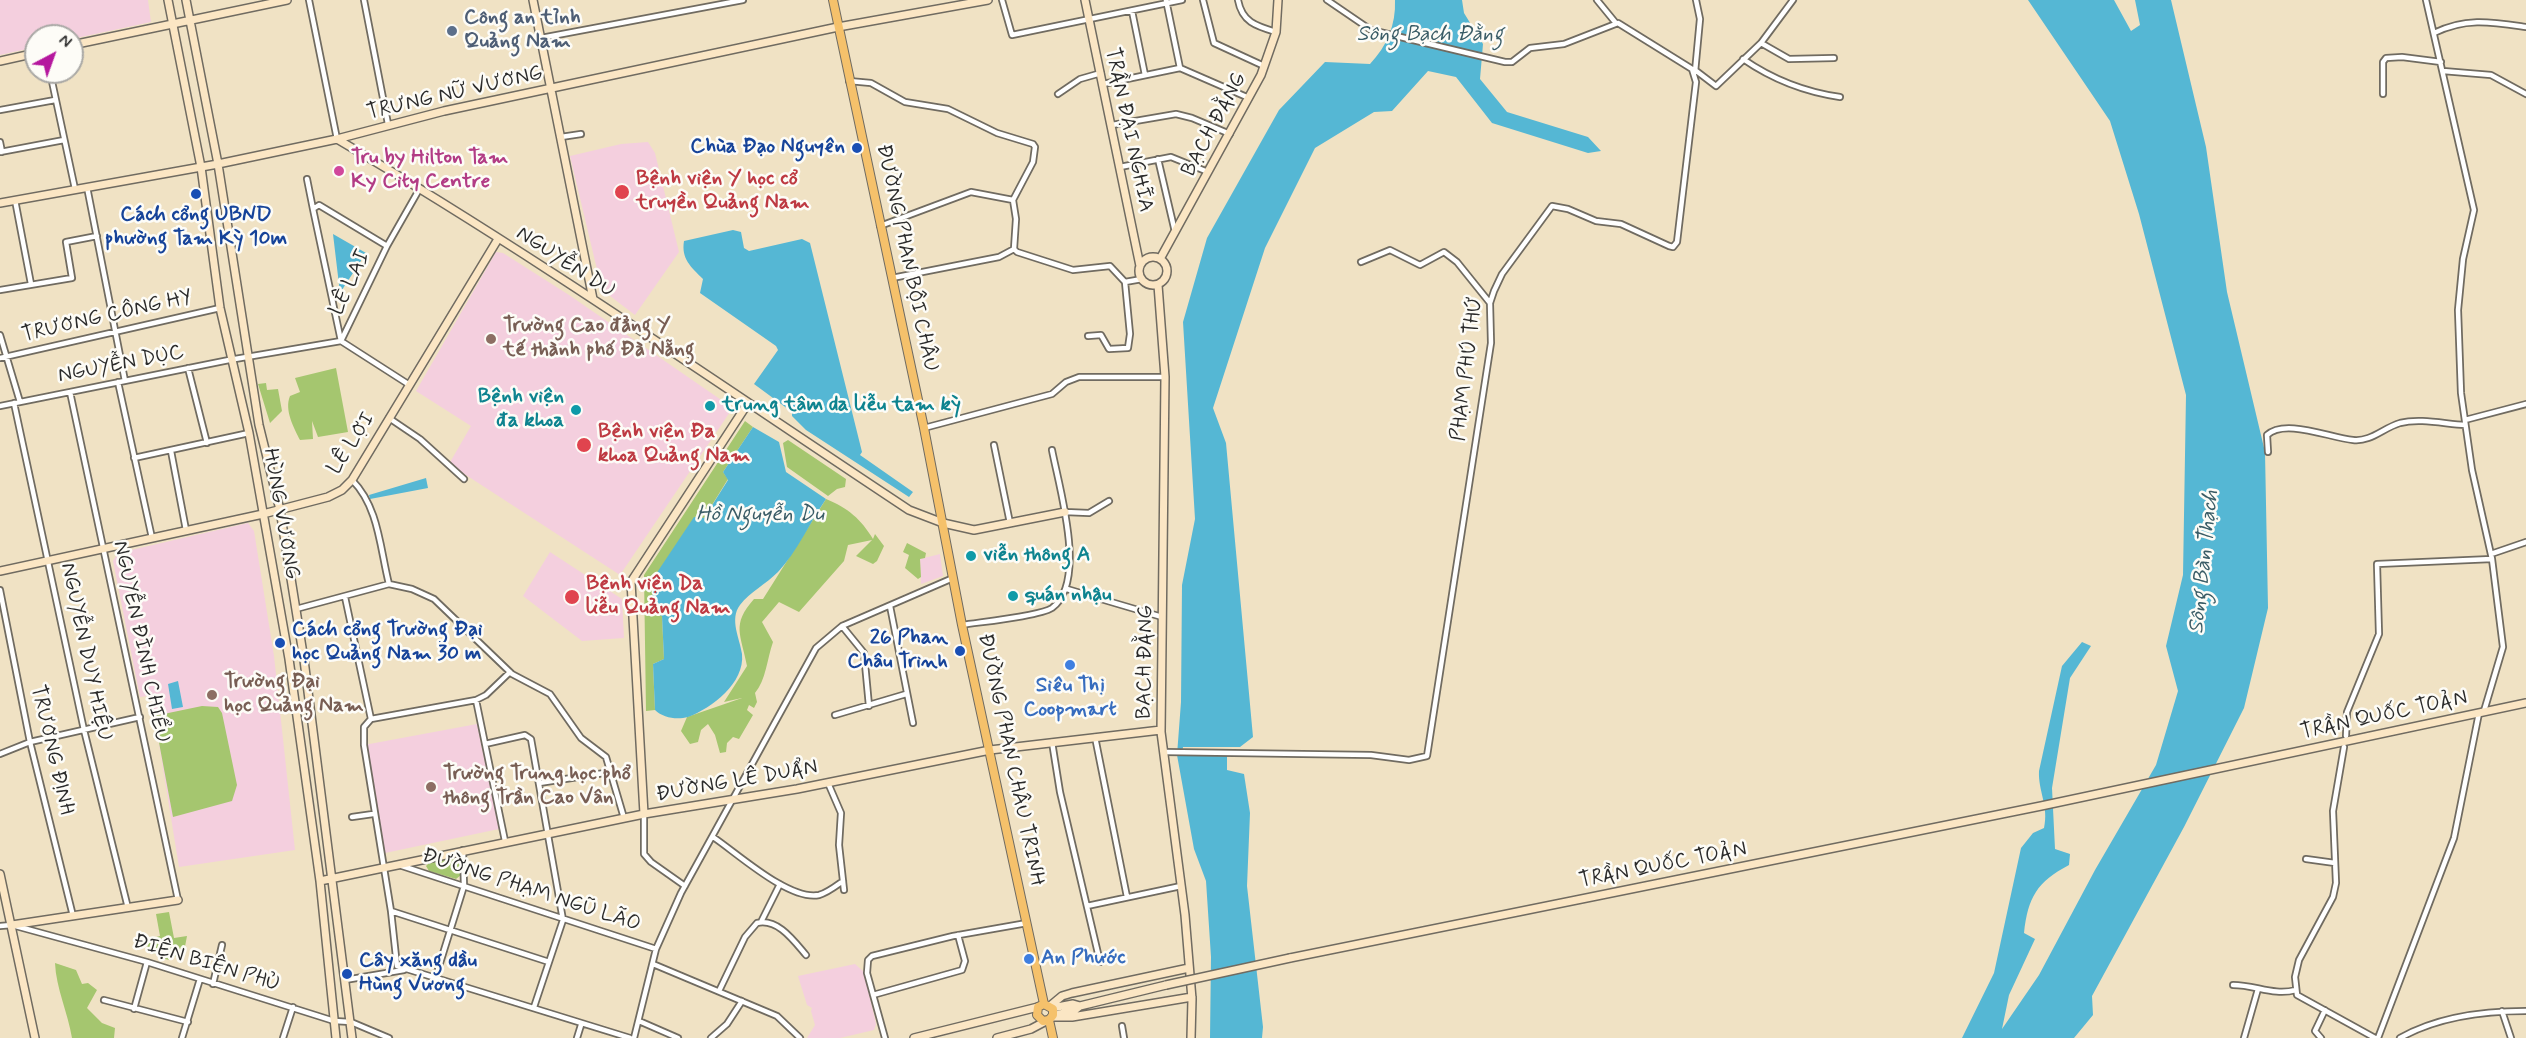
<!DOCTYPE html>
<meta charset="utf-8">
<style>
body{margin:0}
#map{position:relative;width:2526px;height:1038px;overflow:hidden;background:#f0e2c4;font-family:Mynerve,sans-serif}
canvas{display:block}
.north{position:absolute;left:24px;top:24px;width:60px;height:60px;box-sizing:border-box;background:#fdfcf7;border:2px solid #a9a8a5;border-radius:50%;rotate:41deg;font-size:16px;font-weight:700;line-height:24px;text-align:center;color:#2b2b2b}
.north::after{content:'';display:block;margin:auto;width:21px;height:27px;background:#b5179e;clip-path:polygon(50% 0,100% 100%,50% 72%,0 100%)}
</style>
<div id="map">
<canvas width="2526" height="1038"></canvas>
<div class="north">N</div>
</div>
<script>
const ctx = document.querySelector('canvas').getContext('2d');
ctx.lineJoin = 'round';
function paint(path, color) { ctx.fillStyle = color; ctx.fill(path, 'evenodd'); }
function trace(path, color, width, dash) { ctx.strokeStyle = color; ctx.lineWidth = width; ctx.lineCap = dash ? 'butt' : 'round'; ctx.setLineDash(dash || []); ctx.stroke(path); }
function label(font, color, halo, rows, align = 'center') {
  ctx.font = font + ' Mynerve,sans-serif'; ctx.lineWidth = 5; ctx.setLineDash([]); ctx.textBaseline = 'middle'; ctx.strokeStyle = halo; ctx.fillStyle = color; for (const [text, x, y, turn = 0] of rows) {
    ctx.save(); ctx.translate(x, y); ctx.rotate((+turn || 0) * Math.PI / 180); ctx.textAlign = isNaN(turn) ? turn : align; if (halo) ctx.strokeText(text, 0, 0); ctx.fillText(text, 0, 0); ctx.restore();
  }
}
const built = new Path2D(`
 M0,0h148l3,22 -79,17v-3h-36v11l-36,8z
 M648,142l7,11 24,99 -44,63 -25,-19 -10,-14 -30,-126 51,-12z
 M496,252l7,1 66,42 161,111v6l-110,163 -171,-111 22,-38 -55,-35z
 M248,523l6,8 20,125 21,194 -116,17 -27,-166 -5,-5 -7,1 -27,-136 5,-8z
 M550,552l72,47 2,39 -42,3 -59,-45z
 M940,554l3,22 -22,8 -1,-25z
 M477,724l22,105 -114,24 -21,-108z
 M855,964l9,8 12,52 -2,6 -34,8h-33l8,-13 -4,-14 1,-3 -5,-3 -9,-29z`);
const green = new Path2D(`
 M336,368l12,64 -30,5 -6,-16 1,18 -13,1c-6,-12 -16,-30 -10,-44l10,-4 -5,-14z
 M266,383l1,7 11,-1 4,22 -12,12 -12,-39z
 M745,421l8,6 -30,45 5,7 -24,39 -42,98 2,43 -11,5 2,46 -9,1 -2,-136z
 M788,440l58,39 -1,8 -8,2 -9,7 -41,-29 -4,-24z
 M826,499c22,9 35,20 47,40l2,-5 9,12 -7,15 -4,3 -17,-8 16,-16 -24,5 -4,16 -45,51 -20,-10 -17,20 11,20c-6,17 -7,38 -18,51l2,9 -3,6 -5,-3 -2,5 6,5 -14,24 -6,-2 -6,6 -1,9 -6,1 -5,-18 -7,-11 -7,6 -3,12 -8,2 -9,-13 6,-14 55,-19 -18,4 23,-36c-6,-32 -16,-41 7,-67h9z
 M907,543l19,10 -1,5 -5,1 1,18 -3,2 -13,-11 4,-13 -6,-3z
 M202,706l16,1 4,6 15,72 -5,16 -59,16 -19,-101z
 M453,858l7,4 1,13 -5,4 -27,-8 -3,-5 4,-4z
 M169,912l5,26 13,-2 -4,21 -13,-1 -1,4 -4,-1v-6l-11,1 -7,-5 2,-10 11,-3 -4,-22z
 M55,963l21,7 6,14 6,-1 9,7 -10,18 15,15 13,5 -1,10h-42c-4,-25 -16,-50 -17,-75z`);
const water = new Path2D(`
 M1395,0h67l2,13 19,31 -3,35 27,33 81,25 13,14 -13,2 -96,-30 -36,-46 -28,-6 -36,40 -18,1 -59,36 -50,100 -52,160 13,35 27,294 -13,10h-57l-1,7 45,2v14l17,4 6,39 -3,73 16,141 -1,11h-52l1,-81 -5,-76 -12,-32 -17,-94 4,-53 1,-117 13,-66 -12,-197 24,-84 72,-128 46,-48 45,2c17,-18 26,-39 25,-64z
 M2028,0h86l17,31 9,-6 -5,-25h36l35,147 21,145 38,160 3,156 -24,100 -60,119 -92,169 1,19 -19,23h-112l32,-65 27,-125 12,-15 11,-5c5,-22 -6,-37 -5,-57l23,-105 20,-24 9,4 -21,32 -18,110 3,61 15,5 -1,11c-32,17 -41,32 -45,68l11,6 -26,56 -7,34 37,-54 56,-105 61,-105 22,-74 -12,-45 17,-71 3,-180 -47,-181 -29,-93z
 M733,230l8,2 3,16 5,3 53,-12 8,4 52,209 -2,3 53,37 -4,5 -103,-67 -14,-14v-4l-38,-28 24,-34 -2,-4 -76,-53 3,-14c-12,-12 -22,-20 -19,-38z
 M333,234l33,19 -26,40z
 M753,427l26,15 7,30 40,27c-16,23 -29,53 -48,73 -12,12 -28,20 -38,33 -11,14 0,34 2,49 3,29 -30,54 -54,63 -11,3 -25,1 -33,-7l-2,-46 11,-5 -2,-43 -11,-4 3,-35 40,-60 10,1 24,-38 -5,-8z
 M426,478l2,10 -58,11 -1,-4z
 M178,681l5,26 -11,2 -4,-25z`);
const street = new Path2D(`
 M309,0l28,139
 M364,0l24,124
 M1002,0l10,35 170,-35
 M1166,0l14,68
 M1203,0l11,43 50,23
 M1238,0c4,22 18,26 38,32
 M1597,0l18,22
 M2426,0l48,210 -11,49 -5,51 3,83 11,77 20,89 11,88 -19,64
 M1132,11l13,64
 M2434,33c32,-16 58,-11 92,-6
 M541,38l202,-38
 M1761,43l28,16 45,-1
 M1743,59c29,20 62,33 97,38
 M1695,70l21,16 45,-43 32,-43
 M2443,71l48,4 35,19
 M50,72l25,117
 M1695,72l5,-53 -4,-19
 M849,81l22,2 34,19 43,7 49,24 36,11 2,3 -2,15 -20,38 3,19 -2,30 3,3 56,18 37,-4 15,16 17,-3
 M1103,84l77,-16 69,30
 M1058,94l22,-15 21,-6
 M2383,94v-32l3,-4 16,-1 39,5
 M0,110l55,-10
 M1112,125l64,-11 16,4 38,16
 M561,137l20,-3
 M0,142l2,10
 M0,152l64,-12
 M1158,159l17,73
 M1120,167l51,-10 37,15
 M307,179l6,30
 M87,187l38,194
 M15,200l16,84
 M880,226l91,-34 42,8
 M387,246l-68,-41 -6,4 28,132 67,43
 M1361,262l29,-12 30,15 24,-13 13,10 33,41
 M892,278l107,-21 15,-8
 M0,290l72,-12 -6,-36 31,-6
 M0,335l20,67
 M1088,336l13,-1 8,14 19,-1 2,-14 -5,-52
 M0,358l220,-50
 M188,368l19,75
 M118,382l34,156
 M70,392l108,508
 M14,403l70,327 44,178
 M0,406l229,-46 112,-19 46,-95 33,-58
 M389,418l31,21 44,40
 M2465,420l61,-16
 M924,428l128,-34 14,-12 13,-5h86
 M994,445l16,78
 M171,451l15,79
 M2268,452l-1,-17c18,-17 63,3 86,5 18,2 30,-12 47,-17 20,-5 45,1 65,2
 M134,458l115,-25
 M352,480c27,27 28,69 37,104
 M1065,512l24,1 20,-12
 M2491,554l35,-12
 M389,584l23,5 22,10 78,75 38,20 31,44 25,19 18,61
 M1067,589l95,28
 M0,590l30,152 43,174
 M345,597l26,122
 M890,606l23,117
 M296,609l93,-25
 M962,625c18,-3 78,-9 90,-17 36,-26 7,-121 0,-158
 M842,626l22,27 5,53
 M476,700l29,141
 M835,715l71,-21
 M371,719l-7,8v18l27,166 158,51
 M371,719l105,-19 10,-5 24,-23
 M2346,736l1,-24 32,-78 -2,-70 115,-5
 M1095,737l32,160
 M1052,742l8,50 40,170
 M485,744l40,-9 6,4 32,181 -29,87
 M2344,747l-11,64 3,72 -3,14 -34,63 -4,17 2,18 78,43
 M1165,752l206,3 38,5 18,-4 64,-413 -1,-40 4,-12 8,-17 50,-68 16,3 28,12 25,3 48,22 4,1 4,-5 19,-160 -4,-13 -74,-46 -54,21 -34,4 -18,14h-7l-134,-32 -44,-30
 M0,754l30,-12 110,-25
 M539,783l72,-11
 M828,783l13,30 -2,32 5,45
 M644,814v40l7,8 34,24
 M352,817l21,-3
 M713,837c24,16 76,64 106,58 8,-2 17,-9 24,-14
 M2306,859l29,4
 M399,865l257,84
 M1087,906l94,-20
 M391,911l6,55 233,72
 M761,922l19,-38
 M0,926l12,-1 135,37 187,59 17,1 38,16
 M653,964l124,52 23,22
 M436,976l28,-90 -1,-36
 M345,980l59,-10
 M213,984l9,-39
 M2233,985c23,0 40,11 63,5
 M719,991l26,-54 12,-14c21,-5 37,18 49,32
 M873,995l89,-25 3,-9 -7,-26
 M104,1000l84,22
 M134,1009l13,-47
 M2502,1011l9,27
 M639,1021l39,17
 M1122,1026l2,12
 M182,1038l18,-59
 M283,1038l10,-31
 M577,1038l4,-13
 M634,1038l22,-89 25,-56 135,-245 26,-22 111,-48
 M711,1038l16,-14 15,-23
 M885,1038l-18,-65 1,-13 4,-4 81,-20 74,-13
 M2244,1038l14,-49
 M2321,1038l-6,-7 10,-21
 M2378,1038l76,-200 25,-125
 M2400,1038c37,-21 83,-27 126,-27`);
const secondary = new Path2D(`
 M168,0l33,167 19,141 29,125 40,226 31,222 16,157
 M186,0l32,164 41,261 21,85 24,150 48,378
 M533,0l60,299
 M1085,0l55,266
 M72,45l215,-45
 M0,61l36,-8
 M337,139c196,115 383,246 572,371l34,13 31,7 91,-18
 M0,203l218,-39 119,-25 107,-28 394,-84 150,-27
 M1139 271a14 14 0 1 1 28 0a14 14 0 1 1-28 0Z
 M1160,259l101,-184 15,-43 2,-32
 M1158,285l7,92 -4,355 24,183 7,84 -1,39
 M0,571l263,-57 65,-17 14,-7 10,-10 146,-241
 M644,814l-13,-232 117,-179
 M0,874l35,164
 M320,881l324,-67 153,-25 193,-39 171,-20
 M12,925l166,-25
 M1290,958l751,-152 485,-103
 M1050,1006l12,-10 10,-3 117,-25
 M1080,1006l86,-21
 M1052,1008l21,-4 7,2 -5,4 -22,6
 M1052,1017h20l120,-20
 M914,1038l124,-31
 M997,1038l34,-9 17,-9`);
const primary = new Path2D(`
 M833,0l91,428 38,197 82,379
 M1044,1004l-6,3 -1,8 6,6 6,-1
 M1044,1004l9,5v6l-4,5
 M1049,1020l4,18`);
const secondaryBridge = new Path2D(`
 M1166,985l124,-27`);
const markers = [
 [452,31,6,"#5c6f8a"],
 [857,148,6,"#1a4fb4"],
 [339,171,6,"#d1479c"],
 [622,192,8,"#e0444e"],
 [196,194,6,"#1a4fb4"],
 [491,339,6,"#8d6e63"],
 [710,406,6,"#0f9aa8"],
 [576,410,6,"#0f9aa8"],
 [584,445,8,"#e0444e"],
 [971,556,6,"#0f9aa8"],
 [1013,596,6,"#0f9aa8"],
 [572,597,8,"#e0444e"],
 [280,643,6,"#1a4fb4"],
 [960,651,6,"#1a4fb4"],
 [1070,665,6,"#3f7fe0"],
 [212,695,6,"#8d6e63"],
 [431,787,6,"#8d6e63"],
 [1029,959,6,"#3f7fe0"],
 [347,974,6,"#1a4fb4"]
];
const serviceNames = [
 ["Công an tỉnh",464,19],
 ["Quảng Nam",464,43]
];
const streetNames = [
 ["TRƯNG NỮ VƯƠNG",455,94,-13],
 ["BẠCH ĐẰNG",1215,125,-62],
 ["TRẦN ĐẠI NGHĨA",1128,130,78],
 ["ĐƯỜNG PHAN BỘI CHÂU",906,258,78],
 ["NGUYỄN DU",565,263,33],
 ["LÊ LAI",351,283,-65],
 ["TRƯƠNG CÔNG HY",107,317,-13],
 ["NGUYỄN DỤC",121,365,-11],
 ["PHẠM PHÚ THỨ",1468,369,-83],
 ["LÊ LỢI",352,444,-57],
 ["HÙNG VƯƠNG",280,514,80],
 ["NGUYỄN ĐÌNH CHIỂU",140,642,78],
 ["NGUYỄN DUY HIỆU",85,652,78],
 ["BẠCH ĐẰNG",1146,662,-89],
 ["TRẦN QUỐC TOẢN",2384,716,-12],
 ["TRƯƠNG ĐỊNH",51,750,77],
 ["ĐƯỜNG PHAN CHÂU TRINH",1010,760,78],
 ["ĐƯỜNG LÊ DUẨN",737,782,-10],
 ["TRẦN QUỐC TOẢN",1663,866,-11],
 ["ĐƯỜNG PHẠM NGŨ LÃO",531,891,18],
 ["ĐIỆN BIÊN PHỦ",206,964,17]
];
const transitNames = [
 ["Chùa Đạo Nguyên",845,148],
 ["Cách cổng UBND",196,216,"center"],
 ["phường Tam Kỳ 10m",196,240,"center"],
 ["Cách cổng Trường Đại",292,631,"left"],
 ["học Quảng Nam 30 m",292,655,"left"],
 ["26 Phan",948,639],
 ["Châu Trinh",948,663],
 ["Cây xăng dầu",359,962,"left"],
 ["Hùng Vương",359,986,"left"]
];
const hotelNames = [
 ["Tru by Hilton Tam",351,159],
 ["Ky City Centre",351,183]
];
const healthNames = [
 ["Bệnh viện Y học cổ",636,180],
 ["truyền Quảng Nam",636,204],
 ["Bệnh viện Đa",598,433],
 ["khoa Quảng Nam",598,457],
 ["Bệnh viện Da",586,585],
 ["liễu Quảng Nam",586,609]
];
const educationNames = [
 ["Trường Cao đẳng Y",503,327],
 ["tế thành phố Đà Nẵng",503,351],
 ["Trường Đại",224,683],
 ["học Quảng Nam",224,707],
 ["Trường Trung học phổ",443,775],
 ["thông Trần Cao Vân",443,799]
];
const cultureNames = [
 ["Bệnh viện",564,398,"right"],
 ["đa khoa",564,422,"right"],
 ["trung tâm da liễu tam kỳ",722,406],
 ["viễn thông A",983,556],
 ["quán nhậu",1025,596]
];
const shopNames = [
 ["Siêu Thị",1070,687],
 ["Coopmart",1070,711],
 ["An Phước",1041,959,"left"]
];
const waterNames = [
 ["Sông Bạch Đằng",1430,35],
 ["Hồ Nguyễn Du",760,515],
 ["Sông Bàn Thạch",2205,562,-84]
];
paint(built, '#f4cfde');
paint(green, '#a5c66f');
paint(water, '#55b7d4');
trace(street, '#706b61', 8);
trace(secondary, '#706b61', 10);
trace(primary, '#706b61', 10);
trace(street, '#fff', 4.5);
trace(secondary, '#fbe6c4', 7);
trace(primary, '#f5c16b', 8);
trace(secondaryBridge, '#706b61', 10, []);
trace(secondaryBridge, '#fbe6c4', 7);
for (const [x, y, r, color] of markers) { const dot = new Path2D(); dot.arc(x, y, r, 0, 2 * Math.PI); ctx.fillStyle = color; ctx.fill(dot); trace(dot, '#fdfcf7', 2); }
label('bold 21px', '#4e5e75', '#fdfcf7', serviceNames, 'left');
label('21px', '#2b2b2b', '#fdfcf7', streetNames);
label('bold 21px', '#164399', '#fdfcf7', transitNames, 'right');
label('bold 21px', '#b23c85', '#fdfcf7', hotelNames, 'left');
label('bold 21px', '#be3a42', '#fdfcf7', healthNames, 'left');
label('bold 21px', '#785e54', '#fdfcf7', educationNames, 'left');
label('bold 21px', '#0d838f', '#fdfcf7', cultureNames, 'left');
label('bold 21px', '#366cbe', '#fdfcf7', shopNames);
label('italic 22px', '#3a5c66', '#fdfcf7', waterNames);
</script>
